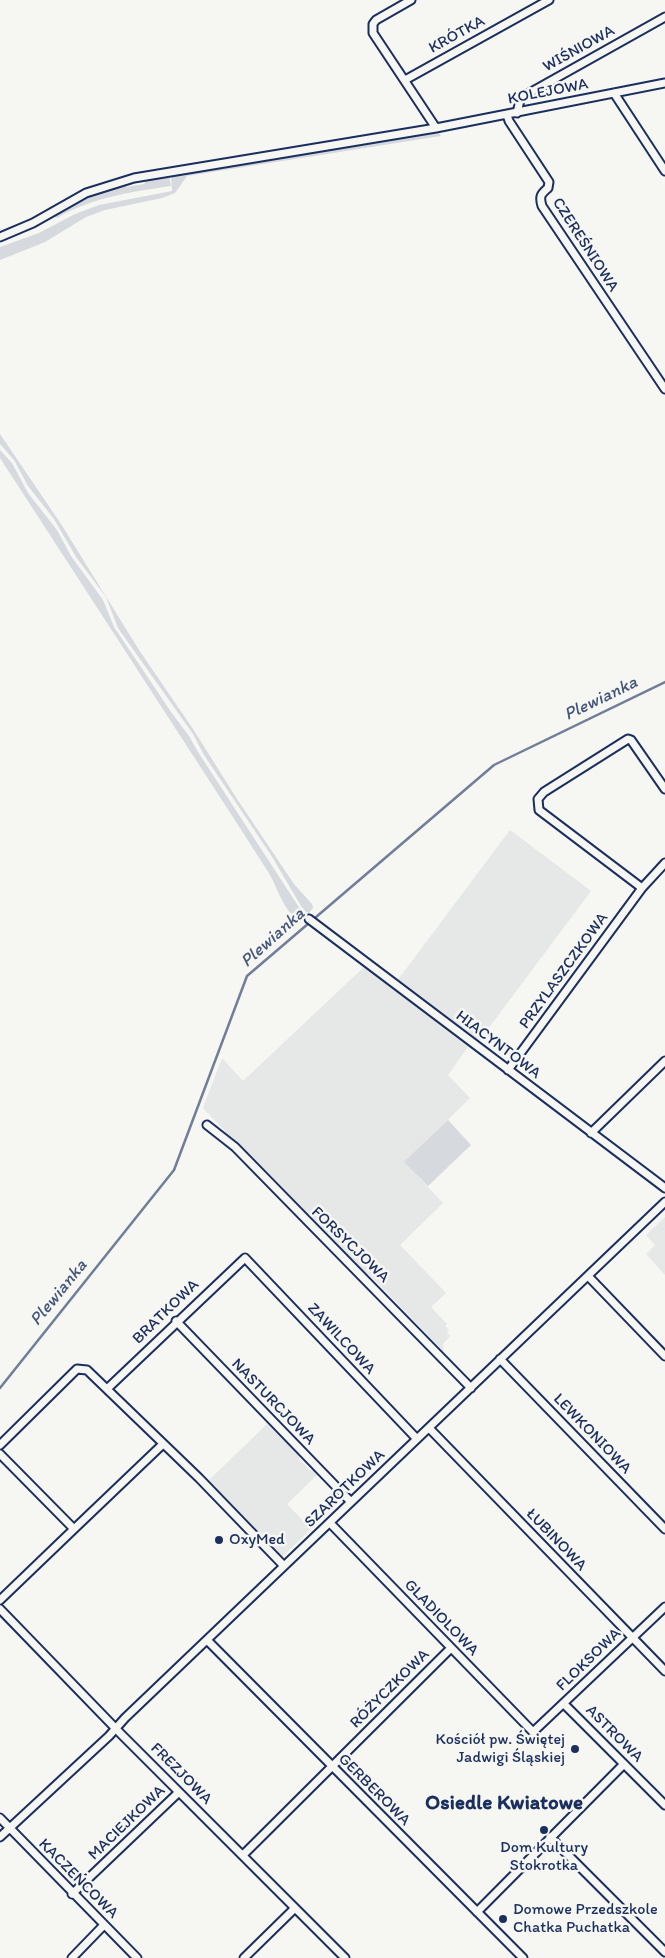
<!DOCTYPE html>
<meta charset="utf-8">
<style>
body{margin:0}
canvas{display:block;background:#f6f6f2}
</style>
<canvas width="665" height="1958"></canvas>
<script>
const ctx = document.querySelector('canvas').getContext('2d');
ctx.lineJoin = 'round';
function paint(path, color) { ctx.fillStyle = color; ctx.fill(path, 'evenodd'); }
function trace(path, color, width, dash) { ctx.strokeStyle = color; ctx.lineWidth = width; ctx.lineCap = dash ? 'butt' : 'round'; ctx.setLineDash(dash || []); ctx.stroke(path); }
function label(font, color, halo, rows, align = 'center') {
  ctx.font = font + ' Itim,sans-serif'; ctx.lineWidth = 5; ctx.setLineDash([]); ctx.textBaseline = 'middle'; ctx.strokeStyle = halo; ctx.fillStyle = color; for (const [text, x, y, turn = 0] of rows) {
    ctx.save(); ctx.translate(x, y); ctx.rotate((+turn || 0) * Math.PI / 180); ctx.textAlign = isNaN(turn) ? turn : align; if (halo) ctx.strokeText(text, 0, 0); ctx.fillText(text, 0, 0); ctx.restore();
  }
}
const built = new Path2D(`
 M510,830l81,61 -112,150 -60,-46 -22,-14z
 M364,967l104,80 -20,28 22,23 -65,64 38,41 -43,42 46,48 -15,14 16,17 -2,2 4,4 -2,2 3,4 -7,8 1,8 -75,-78 -4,3 -162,-169 19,-50 21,23z
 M665,1217v58l-19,-21 9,-9 -9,-10z
 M267,1424l32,31v4l11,11h4l4,4 -31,30 24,25 -29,28 -4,-1 -11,-15 -4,-1 -56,-58z`);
const green = new Path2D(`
 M438,131l3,5 -254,40 -12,17 -13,5 -57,12 -19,7 -41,25 -45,18v-13l39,-14 36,-19 24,-9 73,-14 -1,-17z
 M169,175l2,11c-40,6 -78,11 -114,32l-5,-3 35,-18 36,-13 4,3 17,-3 3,-5z
 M0,434l61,90 78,126 54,79 44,70 57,85 18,20 1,4 -4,5 -3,-1 -5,-6 -30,-51 -67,-100 -11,-21 -75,-106 -12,-31 -30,-40 -22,-38 -26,-33 -14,-26 -14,-16z
 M0,450l12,13 16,30 29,37 14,26 32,44 11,27 57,85 18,24 9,16 106,163 -3,3 -4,1c-14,-10 -19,-30 -27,-44 -9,-15 -19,-29 -28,-44l-242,-373z
 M448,1120l23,25 -43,41 -24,-24z`);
const stream = new Path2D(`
 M0,1388l174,-218 73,-194 247,-211 171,-83`);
const street = new Path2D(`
 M411,0l-35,20 -3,4v9l63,95
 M405,80l144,-80
 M614,93l51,78
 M517,113l3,-13 4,-4 141,-79
 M507,115l2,6 40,61 -1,6c-7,6 -9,8 -6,18l123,183
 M0,237l33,-14 53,-30 48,-15 302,-50 229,-45
 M642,888l-103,-78 -1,-11 6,-7 84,-53 3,1 34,49
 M309,919l356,269
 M508,1070l134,-182 23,-25
 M207,1125l28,22 236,241
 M591,1133l74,-72
 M588,1276l77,80
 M176,1321l175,181
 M500,1359l165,170
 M108,1388l137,-130 172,181
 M429,1428l236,243
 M0,1445l77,-76 10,1 112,108 85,88
 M0,1454l74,75 -74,71
 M330,1523l203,209 132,-125
 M74,1529l89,-85
 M0,1609l121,125 224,224
 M207,1640l316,318
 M564,1704l101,101
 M0,1818l137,140
 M0,1837l109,-101 16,-18 540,-516
 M550,1837l115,115
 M243,1855l208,-207
 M72,1894l107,-102
 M477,1912l147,-148
 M72,1958l31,-32
 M244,1958l51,-50`);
const markers = [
 [219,1540,5,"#1b2f5e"],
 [575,1749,5,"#1b2f5e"],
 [544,1830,5,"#1b2f5e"],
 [503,1919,5,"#1b2f5e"]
];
const streetNames = [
 ["KRÓTKA",457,35,-29],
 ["WIŚNIOWA",579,49,-29],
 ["KOLEJOWA",548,92,-11],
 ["CZEREŚNIOWA",585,245,57],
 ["PRZYLASZCZKOWA",564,971,-54],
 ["HIACYNTOWA",498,1045,37],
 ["FORSYCJOWA",350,1245,44],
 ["BRATKOWA",166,1312,-44],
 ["ZAWILCOWA",341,1339,47],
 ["NASTURCJOWA",273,1402,46],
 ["LEWKONIOWA",592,1434,46],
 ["SZAROTKOWA",345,1489,-44],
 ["ŁUBINOWA",556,1540,46],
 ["GLADIOLOWA",441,1618,46],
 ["FLOKSOWA",589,1660,-44],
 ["RÓŻYCZKOWA",390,1689,-45],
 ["ASTROWA",614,1734,45],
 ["FREZJOWA",181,1774,45],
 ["GERBEROWA",374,1790,45],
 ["MACIEJKOWA",127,1823,-44],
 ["KACZEŃCOWA",78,1879,45]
];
const poiNames = [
 ["OxyMed",229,1540],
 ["Kościół pw. Świętej",565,1740,"right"],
 ["Jadwigi Śląskiej",565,1758,"right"],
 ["Dom Kultury",544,1848,"center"],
 ["Stokrotka",544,1866,"center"],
 ["Domowe Przedszkole",513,1910],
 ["Chatka Puchatka",513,1928]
];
const waterNames = [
 ["Plewianka",601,699,-26],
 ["Plewianka",273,938,-42],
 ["Plewianka",59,1293,-51]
];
const districtNames = [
 ["Osiedle Kwiatowe",504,1804]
];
paint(built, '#e6e7e7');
paint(green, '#d6d9dd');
trace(stream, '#717e99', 2.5);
trace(street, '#1b2f5e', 11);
trace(street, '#f6f6f2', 7);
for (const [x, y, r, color] of markers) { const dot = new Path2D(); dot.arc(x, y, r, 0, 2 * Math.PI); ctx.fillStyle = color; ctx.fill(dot); trace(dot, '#f6f6f2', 2); }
label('16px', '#1b2f5e', '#f6f6f2', streetNames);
label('16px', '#1b2f5e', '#f6f6f2', poiNames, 'left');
label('italic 18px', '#46567b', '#f6f6f2', waterNames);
label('bold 21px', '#1b2f5e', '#f6f6f2', districtNames);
</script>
